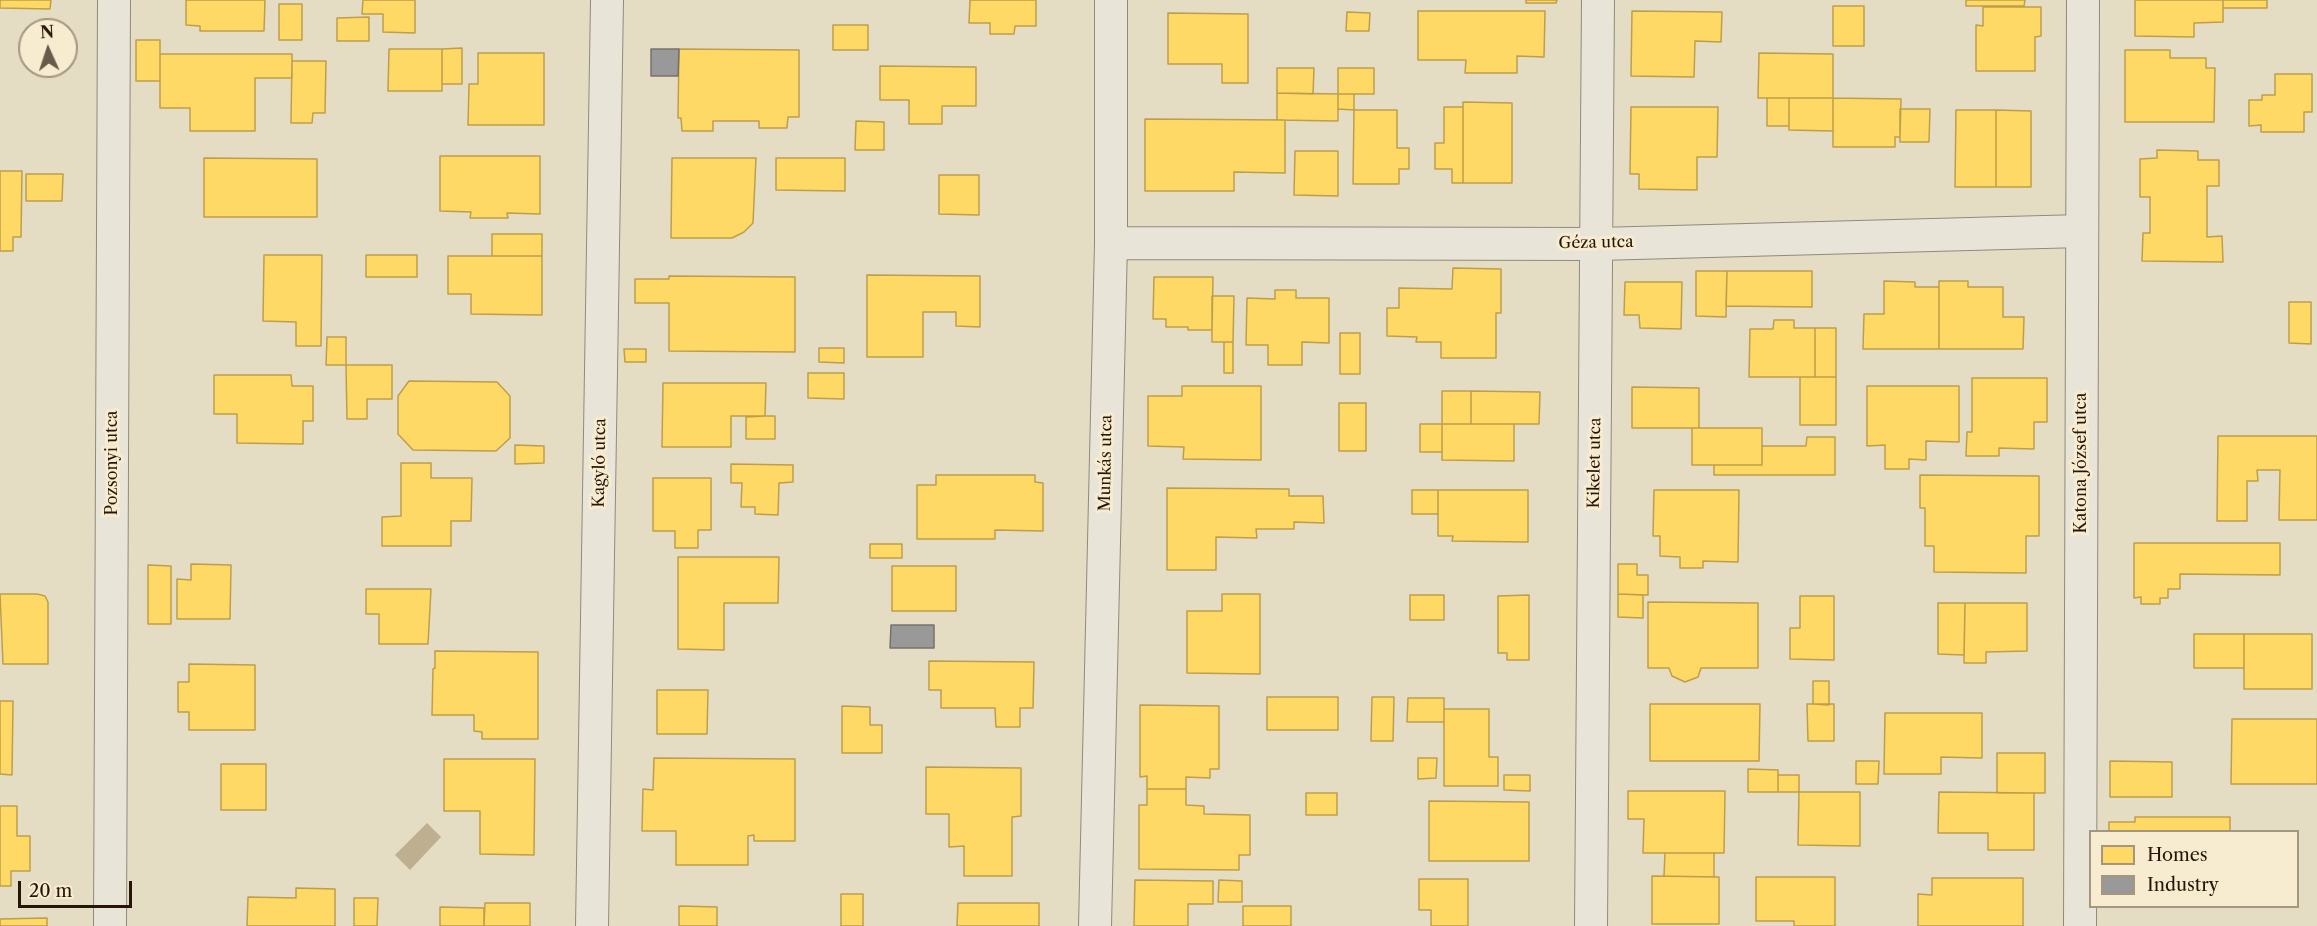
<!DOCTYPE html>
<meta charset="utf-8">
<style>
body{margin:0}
#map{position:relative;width:2317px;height:926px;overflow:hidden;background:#e4dcc3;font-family:"Libre Caslon Text",serif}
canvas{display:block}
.legend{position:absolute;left:2089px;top:830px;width:210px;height:78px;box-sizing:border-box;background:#f7eccf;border:2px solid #a4967f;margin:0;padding:8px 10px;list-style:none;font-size:18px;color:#271508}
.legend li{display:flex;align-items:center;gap:12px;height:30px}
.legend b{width:30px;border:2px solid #a4967f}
.north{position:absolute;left:18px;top:18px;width:60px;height:60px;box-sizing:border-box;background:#f7eccf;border:2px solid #a4967f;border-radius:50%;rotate:357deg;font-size:16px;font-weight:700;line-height:24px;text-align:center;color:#271508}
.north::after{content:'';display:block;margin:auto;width:21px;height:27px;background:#695b49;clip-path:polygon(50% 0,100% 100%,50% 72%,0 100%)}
.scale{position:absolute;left:18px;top:881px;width:114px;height:27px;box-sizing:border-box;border:3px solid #271508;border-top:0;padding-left:8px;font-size:18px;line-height:21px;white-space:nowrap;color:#271508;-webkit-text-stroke:4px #f7eccf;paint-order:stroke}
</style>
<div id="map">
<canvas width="2317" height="926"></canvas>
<ul class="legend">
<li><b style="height:16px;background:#ffd966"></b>Homes</li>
<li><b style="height:16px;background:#999"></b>Industry</li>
</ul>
<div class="north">N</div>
<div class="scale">20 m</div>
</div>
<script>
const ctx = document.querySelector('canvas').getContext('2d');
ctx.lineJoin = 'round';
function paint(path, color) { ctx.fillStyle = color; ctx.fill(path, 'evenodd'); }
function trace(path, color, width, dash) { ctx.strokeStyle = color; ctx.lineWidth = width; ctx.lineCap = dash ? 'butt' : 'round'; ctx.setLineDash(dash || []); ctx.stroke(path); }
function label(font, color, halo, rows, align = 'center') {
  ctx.font = font + ' "Libre Caslon Text",serif'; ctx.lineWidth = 6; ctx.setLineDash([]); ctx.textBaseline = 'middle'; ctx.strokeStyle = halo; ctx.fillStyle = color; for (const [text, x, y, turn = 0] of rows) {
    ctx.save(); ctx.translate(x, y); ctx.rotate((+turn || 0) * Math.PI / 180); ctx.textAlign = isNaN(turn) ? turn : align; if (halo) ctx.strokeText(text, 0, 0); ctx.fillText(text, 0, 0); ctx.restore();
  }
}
const water = new Path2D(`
 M427,823l14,14 -31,33 -15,-15z`);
const homes = new Path2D(`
 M0,0h51l-1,9 -50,-1z
 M186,0h79l-1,31h-64v-5l-14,-1z
 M363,0h52v33l-32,-1v-18h-21z
 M970,0h66v26h-21l-1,8h-24v-11h-21z
 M1526,0h31l-1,3h-30z
 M1966,0h59l-1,6h-58z
 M2135,0h88v22l-29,1v14l-59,-1z
 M2223,0h44v8h-44z
 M279,4h23v36h-23z
 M1833,6h31v40h-31z
 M1983,7h58v29l-6,1v34h-59v-46l7,1z
 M1418,11h127l-1,46 -27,-1v17h-52l1,-13h-48z
 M1632,11l90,1 -1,30 -26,-1 -1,36 -63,-1z
 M1347,12l23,1 -1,18h-23z
 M1168,13l80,1v69h-26v-19h-54z
 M369,17v24h-32v-23z
 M833,25h35v25h-35z
 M136,40h24v41h-24z
 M462,48v36h-20v-35z
 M389,49h53v42h-54z
 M679,49l120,1v67h-11l-1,11h-28v-7h-46v10h-31l-1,-13h-3z
 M2125,50h45v8h36v10h9l-1,54h-89z
 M478,53h66v72h-76l1,-41h9z
 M1759,53l74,1v44h-75z
 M160,54h132v24h-37v53h-65v-23h-30z
 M292,61h34l-1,52h-12l-1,10h-21z
 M880,66l96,1v39h-34v18h-33v-24h-29z
 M1277,68h37l-1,26 -36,-1z
 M1338,68h36v26h-36z
 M2275,74h37v38h-8v20h-43v-7l-12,1v-26h13v-5h13z
 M1277,93l61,1v27l-61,-1z
 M1338,94h16v16l-16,-1z
 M1767,98h22v28h-22z
 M1789,98h44v33l-44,-1z
 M1833,98l68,1 -1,38h-5v10h-62z
 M1463,102l49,1v80h-49z
 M1444,107h19v76h-11v-14h-17v-26h9z
 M1631,107h87l-1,50h-20v33l-58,-1v-15h-9z
 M1900,109h30l-1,33h-29z
 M1354,110h43v38h12v21h-10v15h-46z
 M1956,110h40v77h-41z
 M1996,110l35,1v76h-35z
 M1145,119l140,1v53l-51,-1v19h-89z
 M856,121l28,1v28h-29z
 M2157,150l41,1v9h21v26h-12v51l15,-1 1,26 -81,-1 1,-28h7v-36h-10v-38l17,-1z
 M1295,151h43v45l-44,-1z
 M440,156h100v58l-33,-1 1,5h-38l1,-6 -31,-1z
 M204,158l113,1v58h-113z
 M672,158h84l-3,65 -9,9 -12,6h-61z
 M776,158h69v33l-69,-1z
 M0,171h22l-1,66h-8v14h-13z
 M26,174h37l-1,27h-36z
 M939,175h40v40l-40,-1z
 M492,234h50v22h-50z
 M264,255h58l-1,91h-25v-24l-33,-1z
 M366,255h51v22h-51z
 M448,256h94v59l-71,-1v-20h-23z
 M1453,268l48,1v44h-5v45h-55v-16h-25l1,-5 -30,-1v-28h12v-20l53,1z
 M1696,271h31l-1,46 -30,-1z
 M1727,271h85v36l-86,-1z
 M867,275l113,1v51l-24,-1v-14h-33v45h-56z
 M669,276l126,1v75l-126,-1v-48h-34v-24h34z
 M1154,277h59l-1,53h-24v-3h-22v-8h-13z
 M1884,281l31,1v5h24v62h-76l1,-35h20z
 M1939,281h29v6h35v30h21l-1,32h-84z
 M1625,282h57l-1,47 -41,-1 -1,-13h-15z
 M1275,290h21v8h33v45l-27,-1v23h-34v-20h-22l1,-47 28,1z
 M1212,296h22l-1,46h-21z
 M2289,302h22v42l-22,-1z
 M1774,320h20v8h21v49h-66l1,-48h23z
 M1815,328h21v49h-21z
 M1340,333h20v41h-20z
 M327,337h19v28h-20z
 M1224,342h9v31h-9z
 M819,348h25v15l-25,-1z
 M624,349h22v13h-21z
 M346,365h46v34h-25v20h-20z
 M808,373h36v26l-36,-1z
 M214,375h77l1,11h21v35h-10v23l-66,-1v-29h-23z
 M1800,377h36v48h-36z
 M1972,378h75v44h-13v27l-35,-1v8h-33l1,-24h5z
 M409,381l88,1 13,14v42l-14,13 -83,-1 -15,-16v-38z
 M663,383h103l-1,33h-34v31h-69z
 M1182,386h79v74l-78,-1 1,-12 -36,-1v-50h34z
 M1867,386h92v56l-33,-1v19l-17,-1v10h-24v-24l-18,1z
 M1632,387l67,1v40h-67z
 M1442,391h29v33h-29z
 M1471,391l69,1 -1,32h-68z
 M1339,403h27v48h-27z
 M765,416h10v23h-29v-22z
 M1420,424h22v28h-22z
 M1442,424h72v37l-72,-1z
 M1692,428h70v37h-70z
 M2218,436h99v84h-38l1,-50h-23l1,11h-11v40h-30z
 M1807,437h28v38h-121v-10h48v-19h44z
 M515,445l29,1v17l-29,1z
 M401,463h30v15h41l-1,43h-20v25h-69v-29l19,-1z
 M731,464l62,1v17l-14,1 -1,32 -23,-1v-7h-14l1,-24h-11z
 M936,475h99v7l8,1v48l-48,-1v9h-78v-54h19z
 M1920,475l119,1v60h-13v37l-92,-1v-26h-9v-38h-5z
 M653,478h58v52h-13v18h-23v-17h-22z
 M1167,488l122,1v7h34l1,27 -30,-1v7h-38l1,9 -41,-1v33h-49z
 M1412,490h26v24h-26z
 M1438,490h90v52l-76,-1 1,-5h-15z
 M1654,490h85l-1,72 -35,-1v7h-23v-11l-20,-1v-20h-7z
 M2134,543h146v32l-100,-1v15h-12v9h-8v6h-19v-7l-7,1z
 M870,544h32v14h-32z
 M678,557h101l-1,46h-54v47l-46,-1z
 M191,564l40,1 -1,54h-53v-40l14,1z
 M1618,564h19v11h11v20l-30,-1z
 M148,565l23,1v58h-23z
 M892,566h64v45h-64z
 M366,589h65l-3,55h-49v-30h-13z
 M0,594h37l8,2 3,6v62h-45z
 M1222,594h38v80l-73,-1v-62h35z
 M1618,594l25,1v23l-25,-1z
 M1410,595h34v25h-34z
 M1529,595v65h-22v-7h-9v-57z
 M1800,596h34v64l-44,-1v-31h10z
 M1648,602l110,1v65h-57l-3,9 -13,5 -13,-6 -3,-8h-21z
 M1938,603h27l-1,52 -26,-1z
 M1965,603h62v48l-41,1v11h-22z
 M2194,634h50v34h-50z
 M2244,634h68v55h-68z
 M435,651l103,1v87h-56v-7l-8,-1v-16h-42l1,-46 2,-1z
 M929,661l105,1 -1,46h-13v19h-24l-1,-19h-54v-18h-12z
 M189,664l66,1v65h-66v-18h-11v-30h11z
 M1813,681h16v24l-16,-1z
 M657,690h51l-1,44h-50z
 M1267,697h71v33h-71z
 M1372,697h22l-1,44h-22z
 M1408,698h36v24h-37z
 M0,701h13l-1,74 -12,-1z
 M1650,704h110l-1,57h-109z
 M1807,704h27v37h-26z
 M1140,705l79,1v63h-9v9l-24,-1v12h-39v-13l-7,1z
 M842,706l28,1v18h12v28h-40z
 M1444,709h45v48h9v29h-54z
 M1885,713h97v45l-41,-1v17h-57z
 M2232,719h85v65h-86z
 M1997,753h48v40h-48z
 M654,758l141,1v82h-41v-6l-6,1v29h-72v-34h-34l1,-42 10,1z
 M1418,758h19l-1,20 -18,1z
 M444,759h91l-1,96 -54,-1v-43h-36z
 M1856,761h23l-1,23h-22z
 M2110,761l62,1v35h-62z
 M221,764h45v46h-45z
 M926,767l95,1v48l-9,1v59h-48v-30l-15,1v-33h-23z
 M1748,769l30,1v22h-30z
 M1504,775h26v16l-26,-1z
 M1778,775h21v17h-21z
 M1147,789h39v16l18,1v8l46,1v40h-11v15l-100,-1v-64h8z
 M1628,791h97l-1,62h-81l1,-34h-16z
 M1799,792h61v54l-62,-1z
 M1939,792l95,1v57h-46v-17h-50z
 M1306,793h31v22h-31z
 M1429,801l100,1v59h-100z
 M0,806h17v30h13v35h-19v15h-11z
 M2135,817h95v15h-121v-10h26z
 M1665,853h49v24l-50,-1z
 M1652,876l67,1v47h-67z
 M1756,877h79v49h-41v-5h-38z
 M1932,878h91v48h-105v-32l14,1z
 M1419,879h49v47h-37v-16h-12z
 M1135,880l78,1v23h-25v22h-54z
 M1219,880l23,1v21h-24z
 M296,888l39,1v37h-88l1,-29 48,1z
 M841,894h22v32h-22z
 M354,898h24l-1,28h-23z
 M485,903h45v23h-46z
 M958,903h81v23h-82z
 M679,906l38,1v19h-38z
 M1243,906h48v20h-48z
 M440,907l44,1v18h-44z
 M47,918v8h-47v-7z`);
const industry = new Path2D(`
 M651,49h28l-1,27h-27z
 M891,625h43v23h-44z`);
const street = new Path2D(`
 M1111,243l487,1 483,-13
 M110,926l4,-926
 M592,926l15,-926
 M1095,926l16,-683v-243
 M1591,926l7,-926
 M2080,926l3,-926`);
const streetNames = [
 ["Géza utca",1596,243,-1],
 ["Pozsonyi utca",112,463,-90],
 ["Kagyló utca",600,463,-89],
 ["Munkás utca",1106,463,-89],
 ["Kikelet utca",1595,463,-89],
 ["Katona József utca",2081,463,-90]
];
paint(water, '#beaf90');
paint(homes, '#ffd966');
trace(homes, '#be9e4a', 1.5);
paint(industry, '#999');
trace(industry, '#77716e', 1.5);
trace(street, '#918a7b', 34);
trace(street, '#e9e4d8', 32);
label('16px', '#271508', '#f7eccf', streetNames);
</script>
